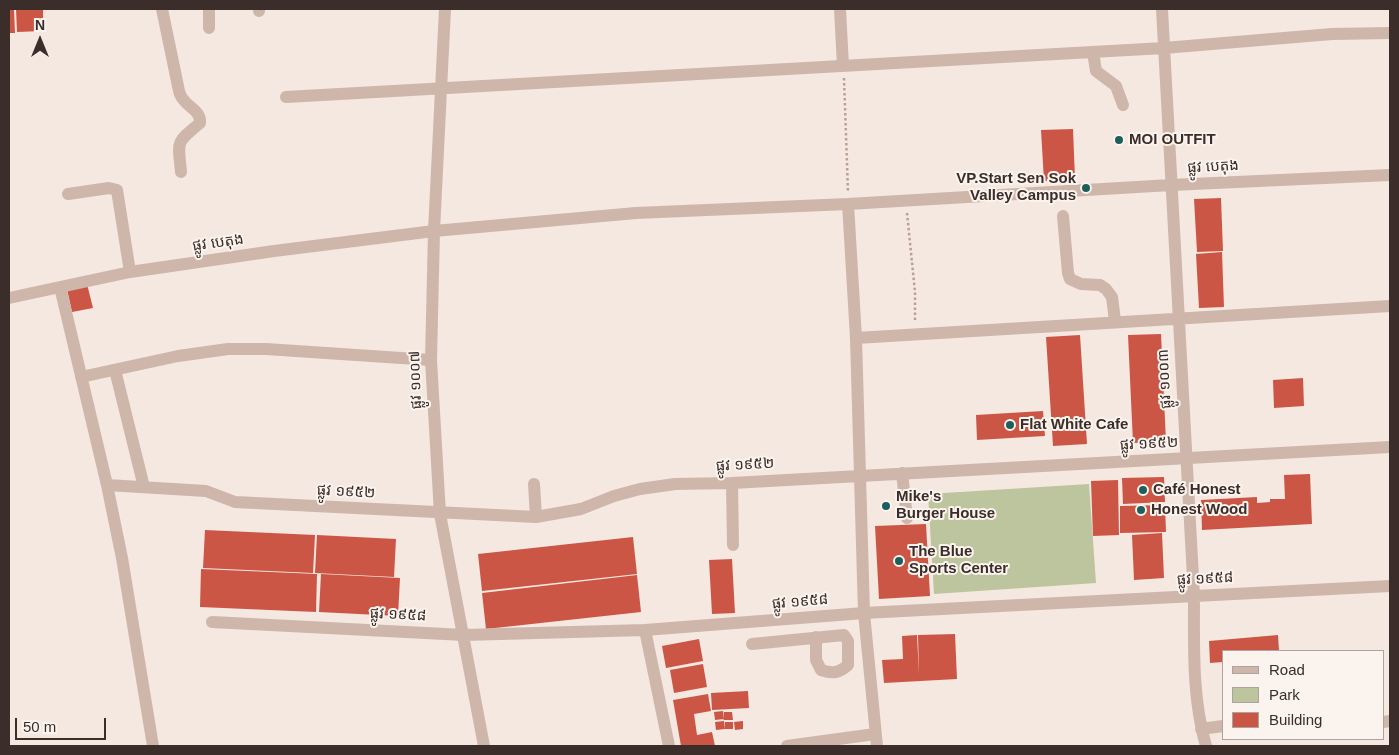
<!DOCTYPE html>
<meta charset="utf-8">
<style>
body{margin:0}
#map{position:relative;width:1399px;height:755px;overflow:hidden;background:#f4e8e0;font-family:Helvetica,sans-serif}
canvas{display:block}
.frame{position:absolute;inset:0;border:10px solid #3b2d2a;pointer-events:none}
.legend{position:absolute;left:1222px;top:650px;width:162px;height:90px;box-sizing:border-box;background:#fbf3ed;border:1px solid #aea49f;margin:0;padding:6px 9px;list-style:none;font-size:15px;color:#3b2d2a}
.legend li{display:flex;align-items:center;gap:10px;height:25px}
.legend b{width:25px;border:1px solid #aea49f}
.north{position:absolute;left:15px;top:15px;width:50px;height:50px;-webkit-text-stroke:4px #fbf3ed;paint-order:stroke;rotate:0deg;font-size:14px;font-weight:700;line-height:20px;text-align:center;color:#3b2d2a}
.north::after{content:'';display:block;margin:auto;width:18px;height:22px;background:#3b2d2a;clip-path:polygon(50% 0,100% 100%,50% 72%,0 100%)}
.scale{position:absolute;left:15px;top:718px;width:91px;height:22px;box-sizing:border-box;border:2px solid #3b2d2a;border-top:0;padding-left:6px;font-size:15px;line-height:18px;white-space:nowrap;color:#3b2d2a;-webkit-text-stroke:4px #fbf3ed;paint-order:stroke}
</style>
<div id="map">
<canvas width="1399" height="755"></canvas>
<div class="frame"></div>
<ul class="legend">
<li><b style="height:6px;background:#ceb6aa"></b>Road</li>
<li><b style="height:14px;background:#bcc59e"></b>Park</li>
<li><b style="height:14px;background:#cc5646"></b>Building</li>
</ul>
<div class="north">N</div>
<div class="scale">50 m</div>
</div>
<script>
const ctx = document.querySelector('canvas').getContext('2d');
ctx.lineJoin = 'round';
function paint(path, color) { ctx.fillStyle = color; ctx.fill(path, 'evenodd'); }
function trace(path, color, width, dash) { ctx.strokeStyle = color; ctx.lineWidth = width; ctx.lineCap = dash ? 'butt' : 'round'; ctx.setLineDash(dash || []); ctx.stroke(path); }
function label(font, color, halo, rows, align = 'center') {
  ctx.font = font + ' Helvetica,"Noto Sans Khmer",sans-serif'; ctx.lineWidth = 4; ctx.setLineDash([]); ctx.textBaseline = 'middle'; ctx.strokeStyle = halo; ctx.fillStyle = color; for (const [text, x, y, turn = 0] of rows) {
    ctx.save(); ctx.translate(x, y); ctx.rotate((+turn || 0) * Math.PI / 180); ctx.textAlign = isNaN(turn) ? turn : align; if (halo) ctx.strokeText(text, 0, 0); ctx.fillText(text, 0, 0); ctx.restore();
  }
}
const green = new Path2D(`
 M1089,484l7,99 -162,11 -6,-100z`);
const building = new Path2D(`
 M9,9h5l1,24h-6z
 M16,9h27v22l-26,1z
 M1073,129l2,50 -31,2 -3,-51z
 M1221,198l2,53 -26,1 -3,-53z
 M1222,252l2,55 -25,1 -3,-54z
 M87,284l6,24 -21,4 -5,-23z
 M1161,334l5,108 -33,1 -5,-108z
 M1080,335l7,109 -34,2 -7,-109z
 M1303,378l1,28 -30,2 -1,-28z
 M1043,411l2,25 -68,4 -1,-25z
 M1310,474l2,50 -110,6 -1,-30 56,-3v6l13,-1v-3h15l-1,-24z
 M1164,477l1,25 -42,2 -1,-26z
 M1118,480l1,55 -26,1 -2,-55z
 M1165,505l1,27 -46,1v-27z
 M926,524l4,72 -51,3 -4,-73z
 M205,530l110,5 -2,38 -110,-5z
 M1162,533l2,45 -30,2 -2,-45z
 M317,535l79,4 -2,38 -79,-4z
 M633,537l4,37 -155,17 -4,-37z
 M732,559l3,54 -23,1 -3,-54z
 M201,569l116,5 -1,38 -116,-5z
 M321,574l79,4 -2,38 -79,-4z
 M637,575l4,37 -155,17 -4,-36z
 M955,634l2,45 -73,4 -2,-23 21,-1 -1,-23 15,-1 2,40 -1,-40z
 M1278,635l1,16h-56v11l-13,1 -1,-22z
 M699,639l4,22 -37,7 -4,-22z
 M703,664l4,23 -33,6 -4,-23z
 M748,691l1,17 -37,2 -1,-17z
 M708,694l3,17 -17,3 3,21 15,-3 3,14h-34l-8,-46z
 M723,711l1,8 -9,1 -1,-8z
 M724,712h8l1,8h-9z
 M724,721l1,8 -9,1 -1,-8z
 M743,721v8l-8,1 -1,-8z
 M725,722h8v7h-8z`);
const path = new Path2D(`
 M844,78l4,114
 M907,213l8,79v30`);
const minor = new Path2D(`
 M162,9l17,82c0,1 3,8 4,8 6,9 18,12 17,24 -25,21 -22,17 -19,49
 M259,9v2
 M445,9l-11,222 -3,129 9,154 44,232
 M840,9l3,57
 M1162,9l32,587c0,50 -2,102 12,150
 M209,28v-19
 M1093,52l3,19 20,15 7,19
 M286,97l878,-49 168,-14 58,-1
 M68,194l41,-6 8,2 13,82
 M848,204l8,134 8,275 13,133
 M1063,216l5,57 2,6 11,5 19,1 6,4 6,8 3,24
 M60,287l47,198 15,73 31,188
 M9,298l121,-26 144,-21 160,-20 202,-18 212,-9 323,-19 219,-10
 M856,338l534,-32
 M115,370l29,117
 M81,377l97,-21 50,-7h38l165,11
 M902,473l5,45
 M732,483l1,62
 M534,484l2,33
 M107,485l99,6 29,11 301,15 45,-8 33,-13 26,-7 35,-5 57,-1 658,-36
 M212,622l252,13 181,-5 219,-17 526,-27
 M645,630l24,116
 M752,644l92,-9 4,6v24c-9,8 -15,9 -27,5l-5,-10v-23
 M1383,722l7,-1
 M1201,729l22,-3
 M787,746l88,-12`);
const markers = [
 [1119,140,5,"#1d5f5c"],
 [1086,188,5,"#1d5f5c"],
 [1010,425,5,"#1d5f5c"],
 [1143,490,5,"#1d5f5c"],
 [886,506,5,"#1d5f5c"],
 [1141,510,5,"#1d5f5c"],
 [899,561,5,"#1d5f5c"]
];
const poiNames = [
 ["MOI OUTFIT",1129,140],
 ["VP.Start Sen Sok",1076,179,"right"],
 ["Valley Campus",1076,196,"right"],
 ["Flat White Cafe",1020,425],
 ["Café Honest",1153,490],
 ["Mike's",896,497],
 ["Burger House",896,514],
 ["Honest Wood",1151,510],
 ["The Blue",909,552],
 ["Sports Center",909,569]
];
const streetNames = [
 ["ផ្លូវ បេតុង",1213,167,-3],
 ["ផ្លូវ បេតុង",218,243,-8],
 ["ផ្លូវ ១០០៣",1165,379,-93],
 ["ផ្លូវ ១០០៧",416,380,-92],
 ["ផ្លូវ ១៩៥២",1149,444,-3],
 ["ផ្លូវ ១៩៥២",745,465,-3],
 ["ផ្លូវ ១៩៥២",346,492,3],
 ["ផ្លូវ ១៩៥៨",1205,579,-3],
 ["ផ្លូវ ១៩៥៨",800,602,-5],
 ["ផ្លូវ ១៩៥៨",398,615,3]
];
paint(green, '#bcc59e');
paint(building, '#cc5646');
trace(path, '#baa094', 2.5, [2.5, 2.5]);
trace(minor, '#ceb6aa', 12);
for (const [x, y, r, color] of markers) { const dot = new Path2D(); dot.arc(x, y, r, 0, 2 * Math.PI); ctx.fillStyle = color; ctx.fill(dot); trace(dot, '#fbf3ed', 2); }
label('bold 15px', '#3b2d2a', '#fbf3ed', poiNames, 'left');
label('15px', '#3b2d2a', '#fbf3ed', streetNames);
</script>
